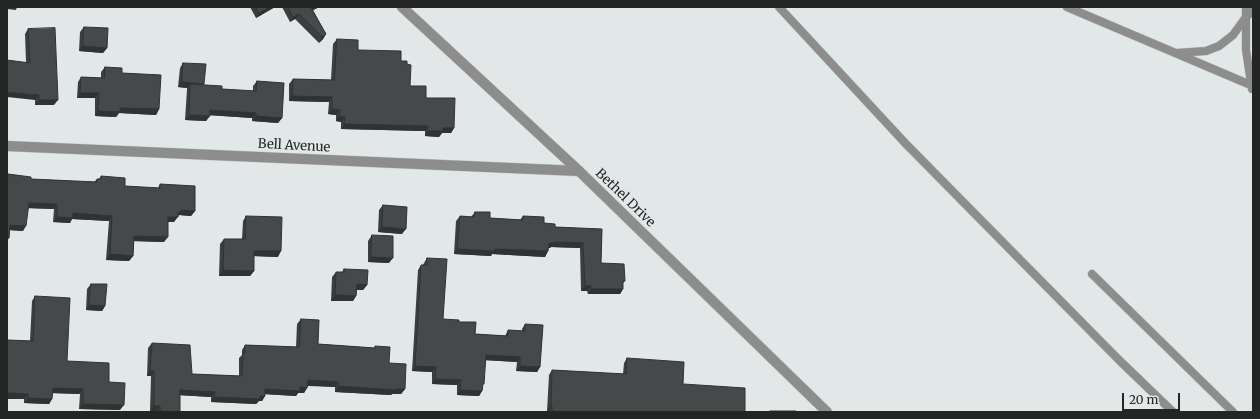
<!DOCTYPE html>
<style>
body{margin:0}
#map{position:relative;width:1260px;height:419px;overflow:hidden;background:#e2e7e7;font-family:Merriweather,serif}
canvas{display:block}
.frame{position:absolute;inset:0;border:8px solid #242626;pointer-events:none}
.scale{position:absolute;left:1122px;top:393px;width:58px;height:18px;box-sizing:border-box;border:2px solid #242626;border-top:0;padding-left:5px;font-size:12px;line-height:14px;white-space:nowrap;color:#242626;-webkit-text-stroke:3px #e2e7e7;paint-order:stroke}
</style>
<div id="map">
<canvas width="1260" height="419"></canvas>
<div class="frame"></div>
<div class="scale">20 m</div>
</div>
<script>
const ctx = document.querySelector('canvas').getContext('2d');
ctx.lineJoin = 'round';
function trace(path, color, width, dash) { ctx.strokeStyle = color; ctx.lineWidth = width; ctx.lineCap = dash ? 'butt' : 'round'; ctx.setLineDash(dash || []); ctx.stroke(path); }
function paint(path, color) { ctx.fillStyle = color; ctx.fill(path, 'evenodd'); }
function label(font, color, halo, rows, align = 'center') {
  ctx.font = font + ' Merriweather,serif'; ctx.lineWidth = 4; ctx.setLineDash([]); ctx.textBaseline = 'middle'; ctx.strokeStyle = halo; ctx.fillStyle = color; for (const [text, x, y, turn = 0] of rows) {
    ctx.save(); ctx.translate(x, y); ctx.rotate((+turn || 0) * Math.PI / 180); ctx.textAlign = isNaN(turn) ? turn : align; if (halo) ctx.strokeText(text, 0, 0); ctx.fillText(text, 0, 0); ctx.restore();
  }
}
const service = new Path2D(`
 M779,7l127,137 213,216 54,52
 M1067,7l186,79
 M1246,7v43l6,39
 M1177,53l29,-2 13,-5 14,-11 13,-18 7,-6
 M1092,274l141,138`);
const minor = new Path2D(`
 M7,146l572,25`);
const tertiary = new Path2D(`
 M402,7l177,164 248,241`);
const wall = new Path2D(`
 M250,7h25l-19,11z
 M282,7h37l-6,3 13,24 -3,5 -4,4 -24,-24 -5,3z
 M84,27l23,21 -4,5 -24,-2 1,-19z
 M28,29l26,76h-19v-5l-9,-38 -1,-28z
 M337,39l21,11 43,11 9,25 16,12 28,30 -3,5h-9l-3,4 -14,-1v-5l-84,-2v-7l-5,-1v-6l-8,-1 1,-12 -40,-1v-17l4,-5 38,1 2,-36z
 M183,63l21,21v1l18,4 31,2v-5l4,-5 25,37 -4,5 -26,-2v-3l-42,-3 -4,6 -21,-1 2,-31v-1l-9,-1 2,-19z
 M105,67l17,6 37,36 -3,6 -37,-2 -3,4 -21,-1v-18h-18l1,-16 3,-5 20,1v-6z
 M8,174l23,5 63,3 3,-3h2l2,-3 24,10 33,2 2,-4 35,27 -4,5 -12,-1 -5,7h-6l-4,20 -30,-1 -1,15 -4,5 -23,-1 3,-39 -37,-2 -2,4 -17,-1 1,-13 -26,-1 -5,23 -13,-1 -1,8 -2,3v-66z
 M383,205l19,29 -24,-2 1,-22z
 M475,212l15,6 30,2 3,-4 32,11 47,2 -1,34 24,18 -2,2v6l-3,5h-32l-1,-3h-6l-1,-43 -29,-1 -1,1h-2v3l-3,6 -53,-3 -1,2 -37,-2 2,-33 4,-5 11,1z
 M246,216l32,41 -24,-1v15l-4,5h-31l1,-32 4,-5h18l1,-18z
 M372,235l17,28 -21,-1v-21z
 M427,258l16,61 16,3 16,12 30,2 3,-6 14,1v-2l3,-5 15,43 -3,5 -21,-1 1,-9 -32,-2 -3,31 -3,5 -22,-1v-10l-25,-1v-12l-20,-1 6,-101 3,-5h2l1,-2z
 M344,269l23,16 -4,5h-6l-1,6 -3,5h-22l1,-24 4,-5h6z
 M91,284l14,22 -3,5 -16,-1 1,-21z
 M35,296l32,65 42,21 11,28 -41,-1 1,-15 -28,-1v6l-3,5 -25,-1v-4h-17v-59l23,1 2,-40z
 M301,319l17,25 56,4 1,-2 14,17 16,26 -4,5h-9l-1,1 -56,-3v-5l-27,-1 -4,7h-6l-2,3 -31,-2v2l-3,5h-3l-3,3 -45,-2v-5l-31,-2v17h-24v-1h-6l1,-35h-4l1,-28 4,-5 40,31 47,2v-18l3,-3v-5l3,-5 51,2 1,-23z
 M627,358l56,26 62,28h-196v-1h-2l2,-36 3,-5 71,4 1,-11z`);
const shadedWall = new Path2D(`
 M7,7h10l-1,3 -9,-1z
 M270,7h5l-19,11 3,-5z
 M313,7h6l-11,6 3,-5z
 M299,14l-4,5 -5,3 3,-5z
 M326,34l-3,5 -4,4 3,-6z
 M83,46l24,2 -4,5 -24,-2z
 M182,82l22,2 -3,5 -11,-5 -3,4 -9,-1z
 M7,92l32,3 -4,5 -28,-3z
 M80,93h19l-4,5h-18z
 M292,96l40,1 -3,5 -40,-1z
 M39,100h19l-4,5h-19z
 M120,108l39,1 -3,6 -37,-2 -3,4 -21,-1 3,-5z
 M332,109l8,1 -4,5 -8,-1z
 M210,110l46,3 -4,5 -46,-3z
 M189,115l21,1 -4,5 -21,-1z
 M256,116l26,2 -4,5 -26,-2z
 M339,116l6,1 -4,5 -5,-1z
 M344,124l84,2 -3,5 -84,-2z
 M443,128h11l-3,5h-9l-3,4 -14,-1 3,-5z
 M29,203l28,1 -3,5 -29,-1z
 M181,210l14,1 -4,5 -12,-1 -5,7h-9l3,-5 10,-5z
 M73,213l39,3 -3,5 -37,-2 -2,4 -17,-1 4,-5z
 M10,225l16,1 -3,5 -16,-1z
 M382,227l24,2 -4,5 -24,-2z
 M134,236l34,1 -4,5 -34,-1z
 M554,242l29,1 -3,5 -29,-1 -1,1h-5l4,-5z
 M457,249h38l53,2 -3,6 -53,-3 -1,2 -37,-2z
 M254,251h27l-3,6 -27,-1z
 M110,254l23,2 -4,5 -23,-1z
 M371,257l22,1 -4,5 -21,-1z
 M223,270l31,1 -4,5h-31z
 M357,284l10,1 -4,5 -10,-1z
 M585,286h6l-4,5h-6z
 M591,289h32l-3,5h-32z
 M335,295l21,1 -3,5h-22z
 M89,305l16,1 -3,5 -16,-1z
 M486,355l34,2 -3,5 -35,-2z
 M415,366l21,1 -4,5 -20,-1z
 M520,366l20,1 -3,5 -21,-1z
 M150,371h4l-3,5h-4z
 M435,379l26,1 -4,5 -25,-1z
 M308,380l30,2 -3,5 -31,-2z
 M338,386l57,3h10l-4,5h-9l-1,1 -56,-3z
 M300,387l7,1 -3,5h-6l-2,3 -34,-2 3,-5z
 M53,388l30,1 -3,5 -31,-1z
 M180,390l35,2 -4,5 -35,-2z
 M460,390l22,1 -3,5 -22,-1z
 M7,393l21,1 -4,5h-17z
 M260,396h5l-3,5h-3l-3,3 -45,-2 3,-5z
 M28,398l24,1 -3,5 -25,-1z
 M83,404l41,1 -4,5 -41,-1z
 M154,406h6l-4,5h-6z
 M551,406h1l-3,5h-2z`);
const building = new Path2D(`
 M256,7h14l-11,6z
 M288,7h25l-2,1 15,26 -4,3 -23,-23 -6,3z
 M84,27l24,1 -1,20 -24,-2z
 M55,28l3,72h-19v-5l-32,-3v-32l23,3 -2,-34z
 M337,39l21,1v10l43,1v10h6v3l4,1 -1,21h16v12h29l-1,30h-11v3h-15v-5l-84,-2 1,-7 -6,-1 1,-6 -8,-1v-12l-40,-1 1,-17 41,1z
 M183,63l23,1 -2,20 -22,-2z
 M105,67l17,1v5l39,2 -2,34 -39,-1v4l-22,-1 1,-18h-19l1,-16 23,1z
 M257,81l27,2 -2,35 -26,-2v-3l-46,-3v6l-21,-1 1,-31 32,2v3l34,2z
 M8,174l23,3v2l66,3v-3h4v-3l24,2v8l35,2v-4l35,2v25l-14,-1v2h-3v5h-10v20l-34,-1 -1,20 -23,-2 2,-38 -39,-3v5l-16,-1v-13l-28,-1 -3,23 -16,-1 -1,13h-2z
 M383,205l24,2 -1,22 -24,-2z
 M475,212h15v6l33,2v-4l21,1v6l11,1v3l47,2 -1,34 23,1 1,17h-2v8h-32v-3h-6l-2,-43 -29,-1v1h-5l-1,8 -53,-2 -1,2 -37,-2 3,-33 14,1z
 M246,216l36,1 -1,34h-27v20l-31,-1 1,-31h21z
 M372,235l21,1v22l-22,-1z
 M427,258l20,1 -4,60 16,1v2h17l-1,12 33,2v-6l17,1v-7l18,1 -3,42 -20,-1v-9l-34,-2 -2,29h-1l-1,7 -22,-1 1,-10 -26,-1 1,-12 -21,-1 6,-101h6z
 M344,269l24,1 -1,15 -10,-1 -1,12 -21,-1 1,-23h8z
 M91,284h16l-2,22 -16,-1z
 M35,296l35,2 -3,63 42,2v19l16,1 -1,22 -41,-1v-15l-30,-1 -1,11 -24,-1v-4l-21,-1v-53l26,1z
 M301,319l18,1 -1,24 57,4v-2l15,1 -1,16 17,1 -1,25h-10v1l-57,-4v-4l-30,-2 -1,8 -7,-1v4l-35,-2v7h-5v3l-46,-2 1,-5 -35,-2v22l-20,-1v-5h-6v-35h-4l2,-28 38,2 2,29 50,2 1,-23h2v-8l54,2z
 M627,358l57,4 -1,22 62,4v24h-193v-6h-1l1,-36 74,4z
 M770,411h26v1h-26z`);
const streetNames = [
 ["Bell Avenue",294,146,3],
 ["Bethel Drive",625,198,44]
];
trace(service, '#c0c4c4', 9);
trace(minor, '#c0c4c4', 11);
trace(tertiary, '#c0c4c4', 11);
trace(service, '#8e8d8e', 8);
trace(minor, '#8e8d8e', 10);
trace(tertiary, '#8e8d8e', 10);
paint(wall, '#3b3f3f');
paint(shadedWall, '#303333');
paint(building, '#454949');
trace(building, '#303333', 1);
label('13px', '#242626', '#e2e7e7', streetNames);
</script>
